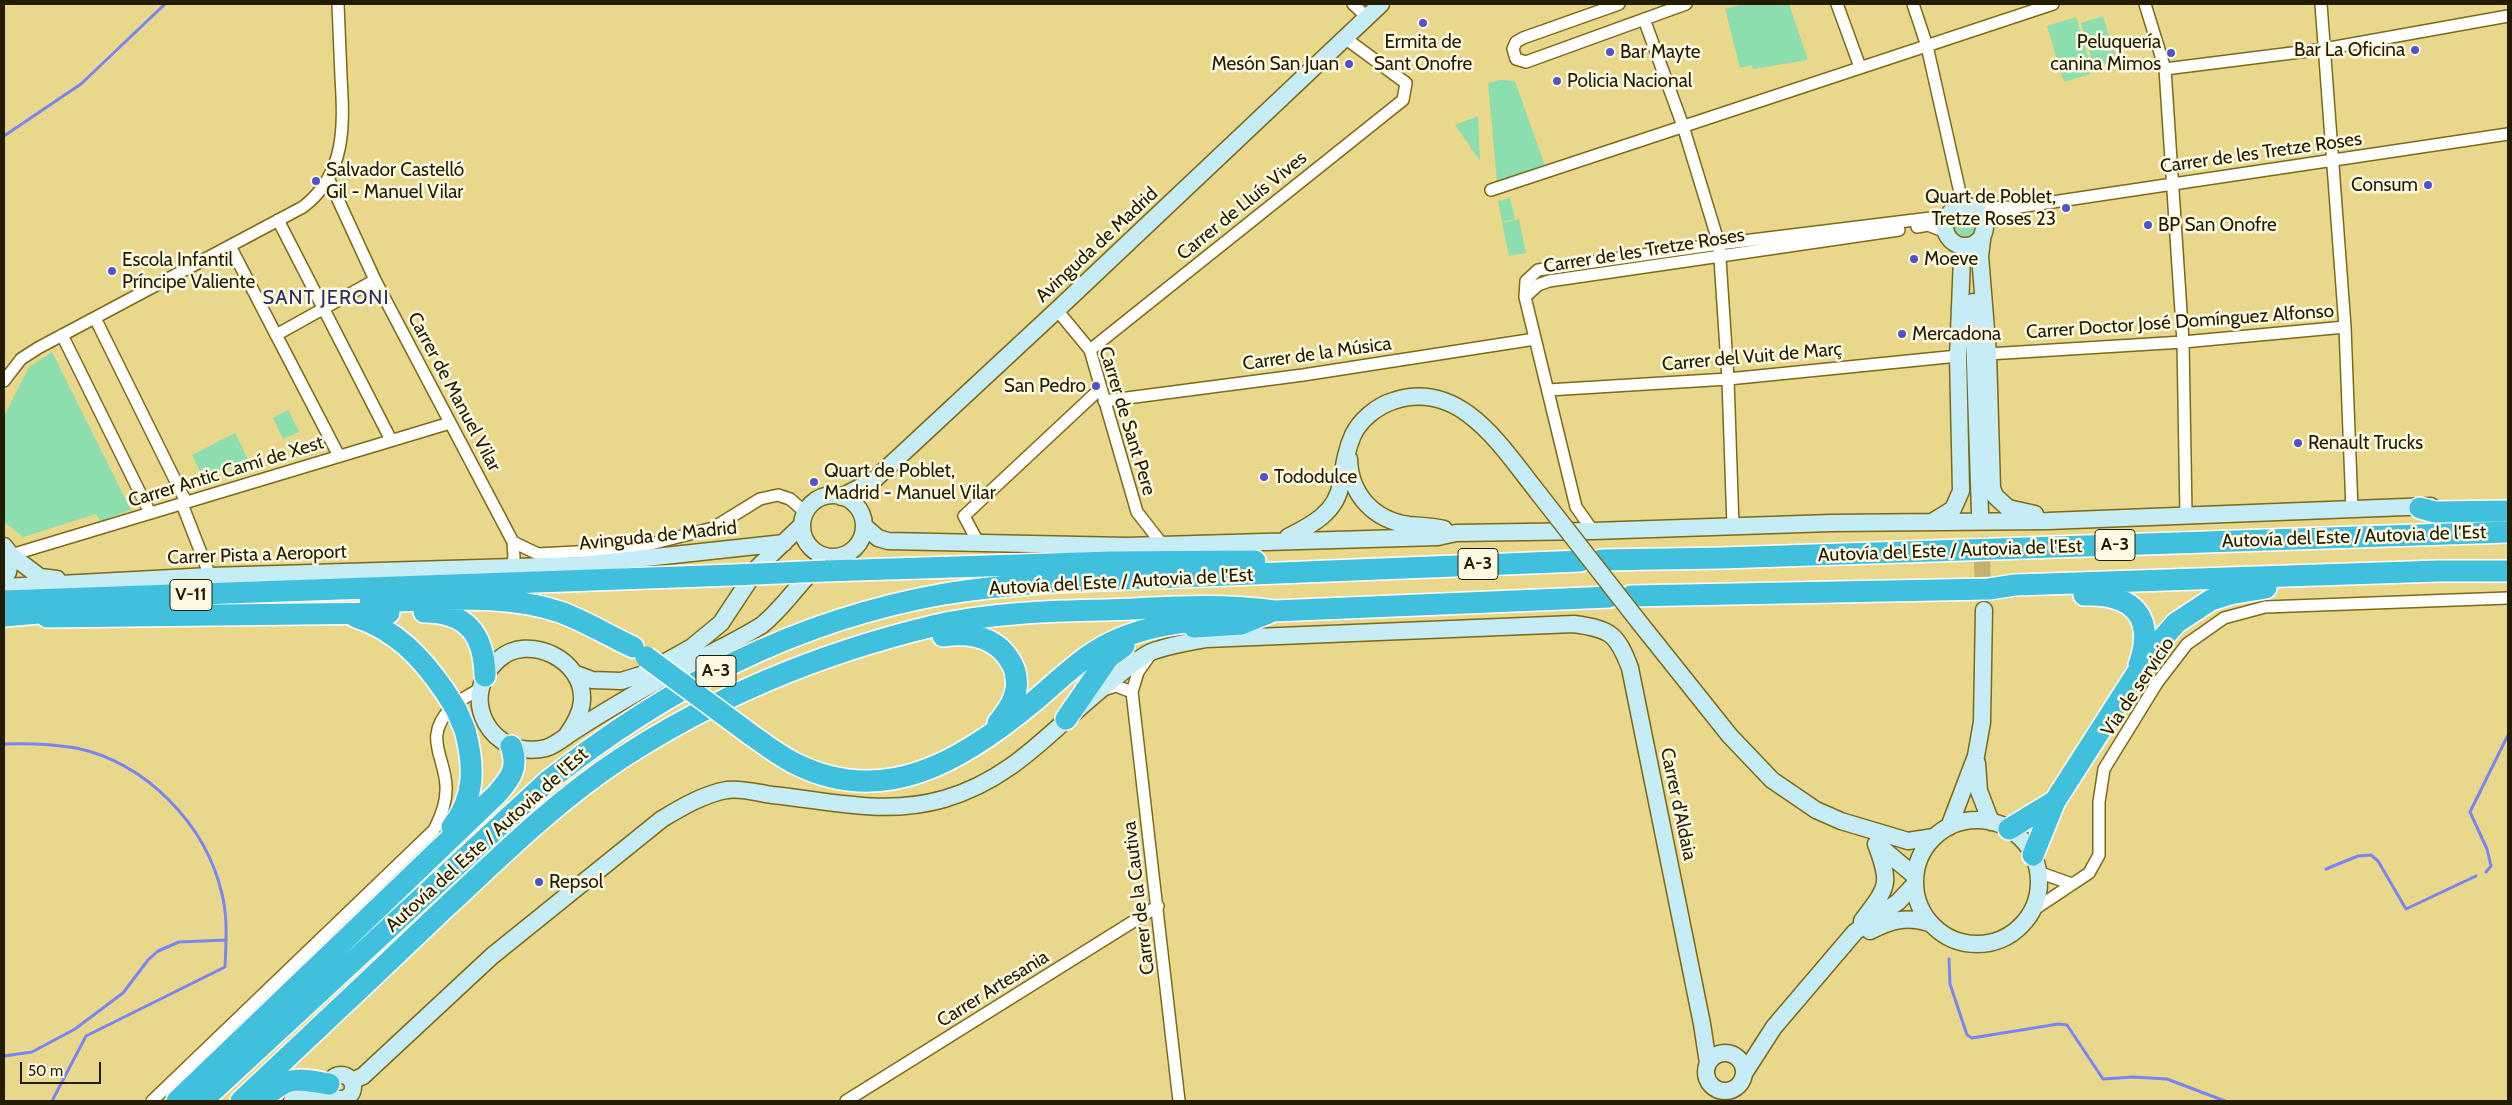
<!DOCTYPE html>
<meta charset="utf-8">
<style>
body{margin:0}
#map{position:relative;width:2512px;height:1105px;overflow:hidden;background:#e9d88b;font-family:Cabin,sans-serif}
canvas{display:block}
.frame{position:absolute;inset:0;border:5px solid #221c00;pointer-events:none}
.scale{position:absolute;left:20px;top:1062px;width:81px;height:22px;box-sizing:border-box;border:2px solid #221c00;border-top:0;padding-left:6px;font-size:15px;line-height:18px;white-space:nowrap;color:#221c00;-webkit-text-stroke:4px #fef9e2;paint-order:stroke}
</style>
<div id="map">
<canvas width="2512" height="1105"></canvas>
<div class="frame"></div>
<div class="scale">50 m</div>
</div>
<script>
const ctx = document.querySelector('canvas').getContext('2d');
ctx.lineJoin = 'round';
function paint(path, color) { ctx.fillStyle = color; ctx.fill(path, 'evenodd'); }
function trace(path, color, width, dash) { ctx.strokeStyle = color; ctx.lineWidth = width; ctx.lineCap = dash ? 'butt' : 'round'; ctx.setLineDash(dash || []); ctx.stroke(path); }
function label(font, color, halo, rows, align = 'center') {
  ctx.font = font + ' Cabin,sans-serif'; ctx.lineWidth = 5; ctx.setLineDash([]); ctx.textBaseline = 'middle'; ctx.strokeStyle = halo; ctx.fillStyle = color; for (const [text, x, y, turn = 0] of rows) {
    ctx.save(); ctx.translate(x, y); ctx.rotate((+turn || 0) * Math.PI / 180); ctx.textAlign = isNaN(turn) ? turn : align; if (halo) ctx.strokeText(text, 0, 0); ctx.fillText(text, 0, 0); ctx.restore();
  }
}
const green = new Path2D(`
 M1744,4h45l19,56 -55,9 -2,-4 -11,3 -15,-59z
 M2103,16l14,44 -23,7 -13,-44z
 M2076,17l17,56 -29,9 -17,-56z
 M1500,80l15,1 30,85 -48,17 -9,-100z
 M1478,116l2,45 -25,-36z
 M1510,198l5,21 -13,3 -4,-21z
 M1954 225a11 11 0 1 1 22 0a11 11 0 1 1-22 0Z
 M1519,219l7,34 -17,3 -7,-33z
 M52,352l79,158 -31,11 -4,-7 -73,23 -19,-15v-106l25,-49z
 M288,410l11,22 -16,7 -10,-21z
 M235,433l13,26 -43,22 -13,-26z`);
const stream = new Path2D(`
 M4,136l77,-52 84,-80
 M4,744c24,-1 48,0 72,4 71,15 130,77 146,146 6,24 4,48 3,73l-139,69 -34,65
 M2326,869l32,-13 13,-1 7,6 28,48 70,-33
 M2486,872l5,-6 -4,-17 -17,-37 38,-77
 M1949,959l1,25 17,51 5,3 86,-14 9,1 36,54 30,-2 34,2 58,22
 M4,1056l28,-4 43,-23 48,-36 25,-33 10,-9 21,-9 47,-2`);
const secondaryTunnel = new Path2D(`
 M1980,513l4,97`);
const street = new Path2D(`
 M1353,4l14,13
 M1619,4l-96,34 -7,4 -3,7 3,10 10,3 160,-58
 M1837,4l23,63
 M1913,4l14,42 36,160
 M2145,4l20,65 18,273 3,173
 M2321,4l24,323 7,183
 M1644,19l39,107 36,118 9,135 5,148
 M2165,69l159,-20 184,-33
 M329,180l46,100 138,262 1,15 -3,10
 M1491,190l562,-186
 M1975,208l44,-1 489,-73
 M278,220l113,220
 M1984,226l31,-17
 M1917,227l11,-2 18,7
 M230,246l109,210
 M1525,297l13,-12 11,-4 350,-51
 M1057,310l33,40 47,162 25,32
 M95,318l91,184
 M62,335l88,178
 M276,335l99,-55
 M1090,350l313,-250 3,-17 -61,-45
 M1988,354l195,-12 162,-15
 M4,381l17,-22 17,-11 265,-141c43,-33 41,-81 38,-130 -1,-24 -2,-49 -3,-73
 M1548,390l180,-11 230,-23
 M1104,401l199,-26 232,-36
 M182,504l28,72
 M1593,531l-17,-24 -51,-210 1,-16 12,-11 181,-26 228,-28
 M513,542l25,12 75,-4 38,-6 62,-16 47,-29 18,-4 12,4 15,13
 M979,544l-15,-28 137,-128
 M11,555l439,-132
 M1150,655l-12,17 -6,20 47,409
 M1103,690l13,-4 16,6
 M2038,872l34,12
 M2032,911l57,-38 10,-18v-53l5,-33 53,-86 30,-39 37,-26 41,-11 243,-9
 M152,1101l282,-271c7,-13 13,-28 12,-44 -1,-30 -24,-49 6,-79 8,-8 19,-12 28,-19
 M846,1101l312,-195`);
const secondary = new Path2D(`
 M1945 226a20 20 0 1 1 40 0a20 20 0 1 1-40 0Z
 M1983,232l-3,24 8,98 4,134 3,8 13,12 27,6
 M1973,302l7,211
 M1349,459c1,36 25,61 60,66 12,1 23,1 35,4
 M802 526a31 31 0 1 1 62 0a31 31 0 1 1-62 0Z
 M841,497l33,-17 183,-170 324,-306
 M1932,522l21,-13 8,-18 -3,-135 4,-98
 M864,526l14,12 10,3 238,5 312,-9 18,-4 137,-2 238,-8 217,-2 383,-15
 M1288,537c24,-12 49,-25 53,-54 3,-17 5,-33 12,-48 7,-15 24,-29 40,-34 68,-23 109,47 146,93
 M4,546l7,9 29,22 17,2
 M4,578l4,-6 3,-17
 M4,587l206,-11 371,-11 203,-22
 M1639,622l91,114 42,44 44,30 25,11 67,20 26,-4
 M576,674l16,6 29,1 23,-7 48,-27 29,-24 37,-56 43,-41
 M567,735c7,-10 14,-21 15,-34 3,-41 -54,-69 -84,-41 -42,38 -6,101 48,88 9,-3 15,-8 22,-13 27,-18 56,-35 84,-51 36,-21 75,-37 110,-59 25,-20 41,-49 65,-68
 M1977,763l2,28 12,31
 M1915 882a62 62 0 1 1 124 0a62 62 0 1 1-124 0Z
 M1949,827l27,-71 6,-34 2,-112
 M1878,845l37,31
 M1862,921c25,-34 30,-35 14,-77
 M1870,931c21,-11 36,-15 59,-8
 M1706 1072a19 19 0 1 1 38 0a19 19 0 1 1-38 0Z
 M1745,1072l29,-45 81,-95 43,-30 16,-17
 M329 1087a12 12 0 1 1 24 0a12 12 0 1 1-24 0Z
 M352,1081l11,-5 129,-120 170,-137c20,-12 42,-25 65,-29 14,-2 32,3 45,5 60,6 112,21 172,4 72,-21 109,-72 165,-116 14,-11 26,-23 42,-31 18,-7 37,-10 55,-13l368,-15c37,5 43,10 56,44l72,356 6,39
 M292,1101l24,-5 13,-5`);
const highway = new Path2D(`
 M2420,508l14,4 74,-1
 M1601,560l121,-2 786,-26
 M826,571l287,-9 142,-1
 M2084,595c49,-2 72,22 55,70
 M1631,596l358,-7 26,-4 424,-14h69
 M4,601l729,-26
 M370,602c63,-1 130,-10 190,10 25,9 49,24 73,35
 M424,612c43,0 60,22 61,64
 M4,616l58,-5
 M47,617l342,-4
 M356,617c40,13 65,40 88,73
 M1194,627l47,-3 30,-12
 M943,636c28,-4 55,1 69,28 5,9 6,23 2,33 -3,10 -10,18 -16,26
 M1066,719l42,-61 16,-12
 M750,734c14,10 28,21 44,29 90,46 169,-3 238,-60 24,-20 49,-46 78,-60 30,-15 66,-21 99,-23
 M452,827c24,-30 22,-63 13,-97
 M2009,829l46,-28
 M2033,855l22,-54 82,-128 26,-35 13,-15 35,-23 19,-6 36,-6
 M177,1101l320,-307c14,-16 22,-27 14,-48
 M202,1101l346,-320c118,-93 247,-161 396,-187 35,-6 72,-9 108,-12l529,-21
 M241,1101c68,-64 137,-129 205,-194 55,-51 110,-106 174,-148 96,-63 201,-106 313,-133 55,-13 117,-15 173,-16 56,-2 113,-7 168,1l336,-14
 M260,1101c27,-24 34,-24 69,-17`);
const secondaryBridge = new Path2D(`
 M1539,494l100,128`);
const highwayBridge = new Path2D(`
 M733,575l93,-4
 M646,657l104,77
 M444,690l12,19 9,21`);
const markers = [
 [1423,23,5,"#5053c9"],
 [2415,50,5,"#5053c9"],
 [1610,52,5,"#5053c9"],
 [2171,53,5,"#5053c9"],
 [1349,64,5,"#5053c9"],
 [1557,81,5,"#5053c9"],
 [316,181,5,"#5053c9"],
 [2428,185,5,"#5053c9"],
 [2066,208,5,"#5053c9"],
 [2148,225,5,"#5053c9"],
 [1914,259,5,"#5053c9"],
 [112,271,5,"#5053c9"],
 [1902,334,5,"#5053c9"],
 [1096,386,5,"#5053c9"],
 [2298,443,5,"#5053c9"],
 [1264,477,5,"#5053c9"],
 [814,482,5,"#5053c9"],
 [539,882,5,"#5053c9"]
];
const shields = [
 [2115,545,40],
 [1478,564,40],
 [191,595,42],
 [716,671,40]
];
const shieldNames = [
 ["A-3",2115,545],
 ["A-3",1478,564],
 ["V-11",191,595],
 ["A-3",716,671]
];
const poiNames = [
 ["Ermita de",1423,42,"center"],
 ["Sant Onofre",1423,64,"center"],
 ["Peluquería",2161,42,"right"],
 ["canina Mimos",2161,64,"right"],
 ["Bar La Oficina",2405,50,"right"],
 ["Bar Mayte",1620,52],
 ["Mesón San Juan",1339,64,"right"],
 ["Policia Nacional",1567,81],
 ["Salvador Castelló",326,170],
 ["Gil - Manuel Vilar",326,192],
 ["Consum",2418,185,"right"],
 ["Quart de Poblet,",2056,197,"right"],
 ["Tretze Roses 23",2056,219,"right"],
 ["BP San Onofre",2158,225],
 ["Moeve",1924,259],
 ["Escola Infantil",122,260],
 ["Príncipe Valiente",122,282],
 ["Mercadona",1912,334],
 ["San Pedro",1086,386,"right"],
 ["Renault Trucks",2308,443],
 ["Quart de Poblet,",824,471],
 ["Madrid - Manuel Vilar",824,493],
 ["Tododulce",1274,477],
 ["Repsol",549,882]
];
const streetNames = [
 ["Carrer de les Tretze Roses",2261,153,-8],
 ["Carrer de Lluís Vives",1242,206,-39],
 ["Avinguda de Madrid",1097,245,-43],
 ["Carrer de les Tretze Roses",1644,251,-9],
 ["Carrer Doctor José Domínguez Alfonso",2180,322,-4],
 ["Carrer de la Música",1317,354,-8],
 ["Carrer del Vuit de Març",1752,357,-5],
 ["Carrer de Manuel Vilar",454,392,62],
 ["Carrer de Sant Pere",1127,421,73],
 ["Carrer Antic Camí de Xest",226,472,-17],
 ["Avinguda de Madrid",658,536,-6],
 ["Autovía del Este / Autovia de l'Est",2354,537,-2],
 ["Autovía del Este / Autovia de l'Est",1950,551,-2],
 ["Carrer Pista a Aeroport",257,555,-2],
 ["Autovía del Este / Autovia de l'Est",1121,582,-3],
 ["Vía de servicio",2138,687,-56],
 ["Carrer d'Aldaia",1678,804,78],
 ["Autovía del Este / Autovia de l'Est",487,840,-42],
 ["Carrer de la Cautiva",1139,898,-97],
 ["Carrer Artesania",993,989,-32]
];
const neighbourhoodNames = [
 ["SANT JERONI",326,298]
];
paint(green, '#8ddeae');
trace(stream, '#7a85f4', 3);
trace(secondaryTunnel, '#c1b26f', 16, [16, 8]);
trace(street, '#7b6a18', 14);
trace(secondary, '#7b6a18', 19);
trace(highway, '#fff', 24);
trace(street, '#fff', 11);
trace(secondary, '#c6ecf5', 16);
trace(highway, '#41c0de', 21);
trace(secondaryBridge, '#7b6a18', 19, []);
trace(highwayBridge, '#fff', 24, []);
trace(secondaryBridge, '#c6ecf5', 16);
trace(highwayBridge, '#41c0de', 21);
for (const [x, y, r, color] of markers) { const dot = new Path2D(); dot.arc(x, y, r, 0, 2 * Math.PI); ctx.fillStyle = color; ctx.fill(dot); trace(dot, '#fef9e2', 2); }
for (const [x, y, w] of shields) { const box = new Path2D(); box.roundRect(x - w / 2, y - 15.5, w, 31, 4); ctx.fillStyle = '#fef9e2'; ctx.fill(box); trace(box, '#221c00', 1); }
label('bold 18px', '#221c00', null, shieldNames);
label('19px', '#221c00', '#fef9e2', poiNames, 'left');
label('19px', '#221c00', '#fef9e2', streetNames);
ctx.letterSpacing = '1px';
label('20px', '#2a2e68', '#fef9e2', neighbourhoodNames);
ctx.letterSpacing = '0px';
</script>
